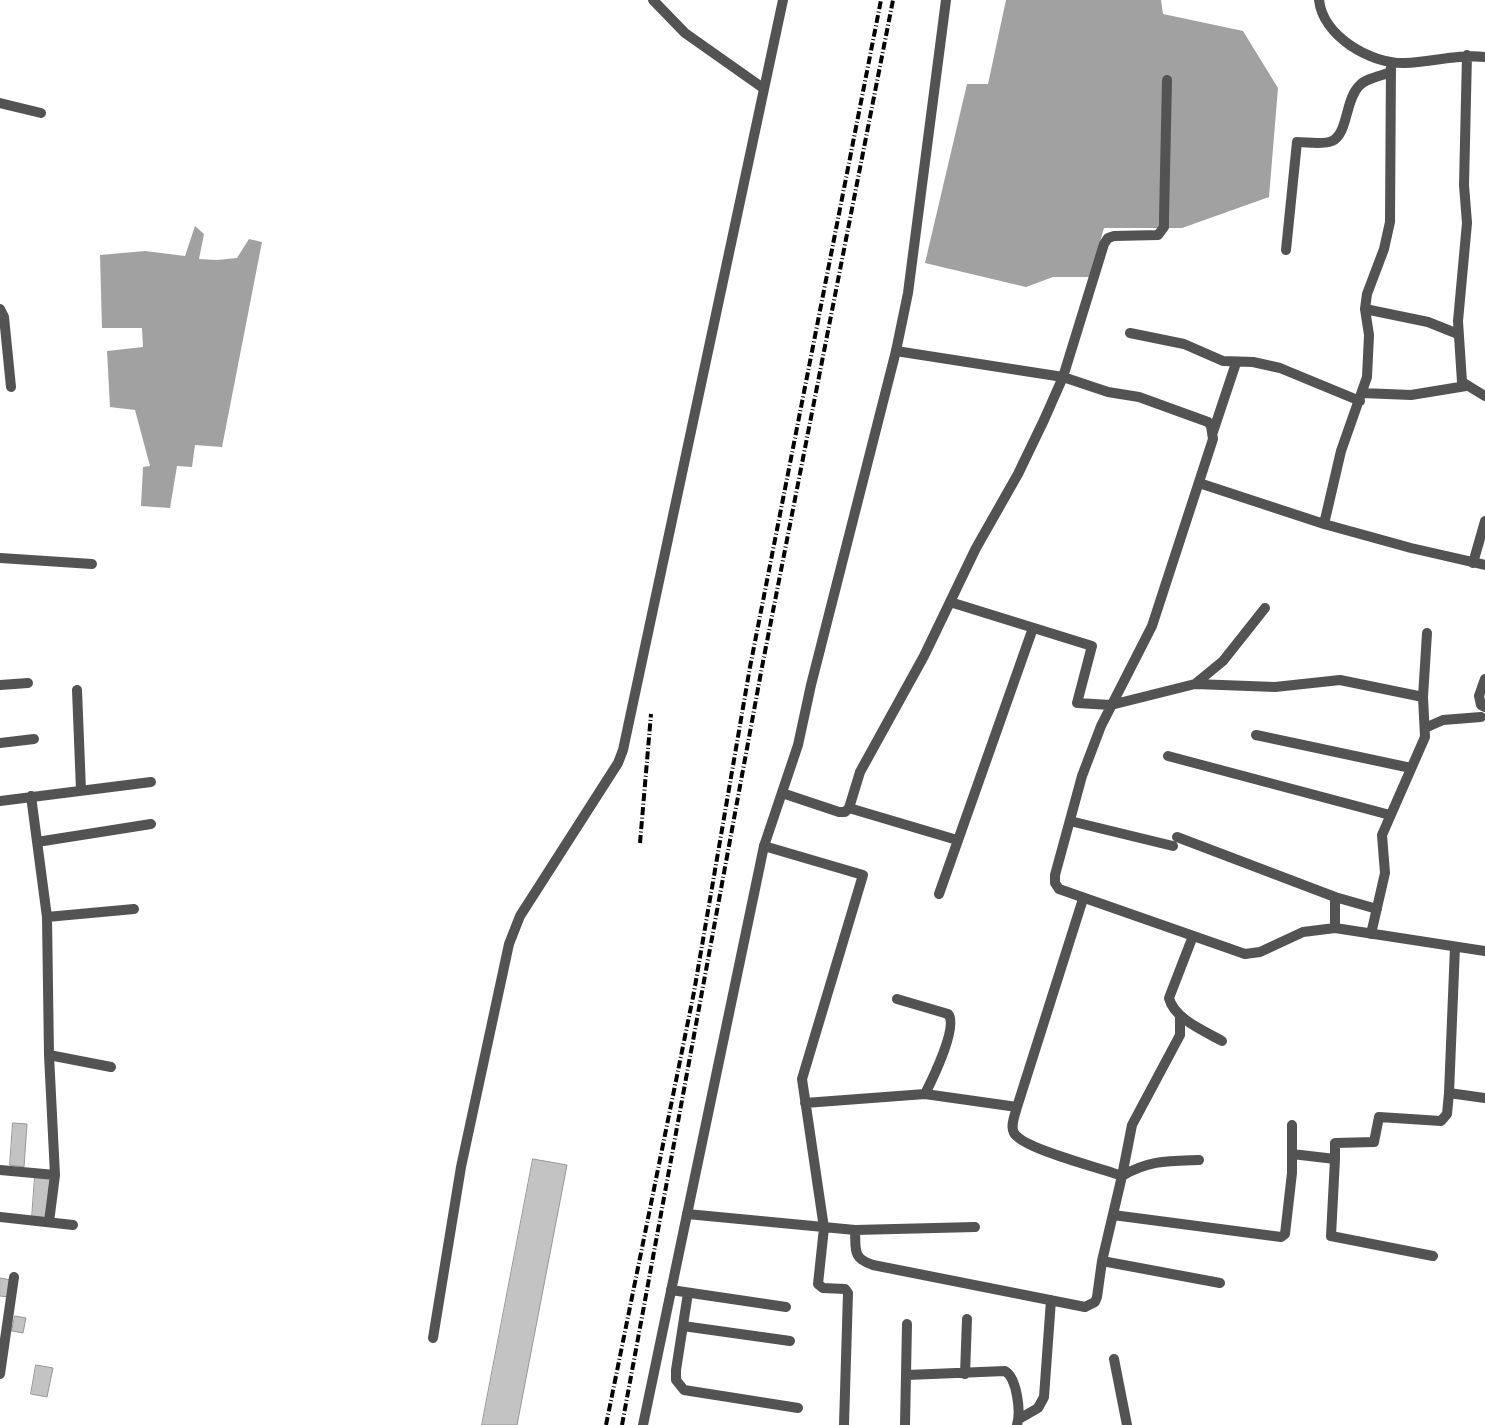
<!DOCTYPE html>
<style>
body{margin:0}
canvas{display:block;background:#fff}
</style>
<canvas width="1485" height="1425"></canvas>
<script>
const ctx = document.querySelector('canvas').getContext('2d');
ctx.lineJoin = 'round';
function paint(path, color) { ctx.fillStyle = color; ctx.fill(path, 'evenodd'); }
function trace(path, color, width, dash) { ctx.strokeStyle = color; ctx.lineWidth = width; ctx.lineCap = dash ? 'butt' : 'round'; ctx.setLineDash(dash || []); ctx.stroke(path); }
const water = new Path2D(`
 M1006,0h155l2,14 80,17 35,57 -9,109 -87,31h-78l-14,49h-37l-27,10 -101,-24 42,-179h21z
 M195,226l9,8 -5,25 18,1 20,-2 12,-19 13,3 -40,205 -27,-2 -3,22 -15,-1 -7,42 -29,-2 2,-39 7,-1 -15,-56 -25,-3 -3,-56 36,-4 -1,-19h-40l-2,-73 45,-4 40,5z`);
const building = new Path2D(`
 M13,1123l14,1 -3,43 -14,-2z
 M533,1159l34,6 -50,260h-35z
 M35,1176l15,1 -3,42 -15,-1z
 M0,1278l11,2 -2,17 -9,-1z
 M15,1316l11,2 -3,15 -11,-2z
 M36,1365l17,3 -6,29 -16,-3z`);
const minor = new Path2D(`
 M653,0l32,33 78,55
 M1319,0c4,36 51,64 86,63 27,-1 52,-9 80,-6
 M1467,55l-3,130 3,38 -9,98 4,61 23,14
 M1391,62l-1,160 -6,27 -17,45 -2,15 4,26 -2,42 -26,74 -17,73 87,24 74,17
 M0,103l41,10
 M1286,250l11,-108c10,0 26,3 35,-1 16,-7 13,-41 27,-55 7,-8 22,-10 32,-14
 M0,309l4,8 7,70
 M1365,309l63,13 30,12
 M1130,333l54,11 39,17 30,1 27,6 80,33
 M896,351l167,26 45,15 31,5 69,25 3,4 2,13 -61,187 -51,100 -19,50 -27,99v8l4,6 186,65 15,-2 43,-20 32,-4 150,23
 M1362,393l49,2 55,-9
 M1213,432l23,-69
 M1199,483l125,41
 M0,558l92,6
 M1473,563l12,-42
 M950,602l142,44 -15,57 34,2 84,-21 28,-23 42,-53
 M1485,679l-6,17 2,9 4,2
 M1195,684l80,3 65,-7 83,17
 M0,685l28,-2
 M77,690l4,100
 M1425,728l18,-8 38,-3
 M1256,735l155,33
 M0,743l34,-4
 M1168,756l222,59
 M782,793l57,19h6l4,-4 11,-36 64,-116 52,-108 42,-74 26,-54 19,-43 41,-133 4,-6 6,-2 44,-1 6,-8v-9l3,-138
 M31,796l16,121 2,138 6,120 -6,47
 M0,801l151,-19
 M849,808l108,32
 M1070,821l103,25
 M1177,837l158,60 42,12
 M37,842l114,-18
 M764,846l99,29 -61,204 22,149 -6,56 5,4 22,1 3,4 -4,132
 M939,894l94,-266
 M1335,897v31
 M1083,899l-66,208c-2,8 -7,19 -3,26 9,16 87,35 108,43l10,-51 48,-90v-20
 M47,917l87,-8
 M1371,934l14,-61 -3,-38 43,-98 -2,-40 4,-64
 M1193,936l-24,62c5,21 36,33 53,43
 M1455,947l-6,146 36,5
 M897,999l51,15c11,12 -16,66 -23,80
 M49,1055l62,12
 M805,1103l120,-9 92,13
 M1292,1154l43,5v-16l39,-1 5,-25 62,4 6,-7 2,-21
 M1335,1159l-4,77 102,20
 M0,1170l55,5
 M687,1214l168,16 120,-3
 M1113,1215l168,22 4,-3 7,-61v-48
 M0,1217l73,8
 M855,1230c1,20 -3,28 18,35l212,42 10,-5 2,-5 5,-36 20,-85c27,-16 47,-15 77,-16
 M1102,1261l118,22
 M671,1290l115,17
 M688,1293l-12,77v10l8,10 114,18
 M683,1326l107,15
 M433,1338l28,-171 48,-223 11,-28 98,-153 5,-13 160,-750
 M1114,1359l13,66
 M0,1374l14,-97
 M965,1374l2,-55
 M907,1375l98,-4c12,7 16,41 12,54
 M1019,1419l19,-11 6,-11 7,-97
 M905,1425l2,-101`);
const tertiary = new Path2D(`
 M643,1425l121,-579 34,-101 13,-60 85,-334 12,-58 38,-293`);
const rail = new Path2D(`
 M640,843l11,-129
 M606,1425l88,-433 56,-325 131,-667
 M622,1425l140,-758 131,-667`);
paint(water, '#a1a1a1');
paint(building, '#c3c3c3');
trace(building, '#979797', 1);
trace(minor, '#535353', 10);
trace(tertiary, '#535353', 10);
trace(rail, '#000', 4, [8, 2.5, 1, 2.5]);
</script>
